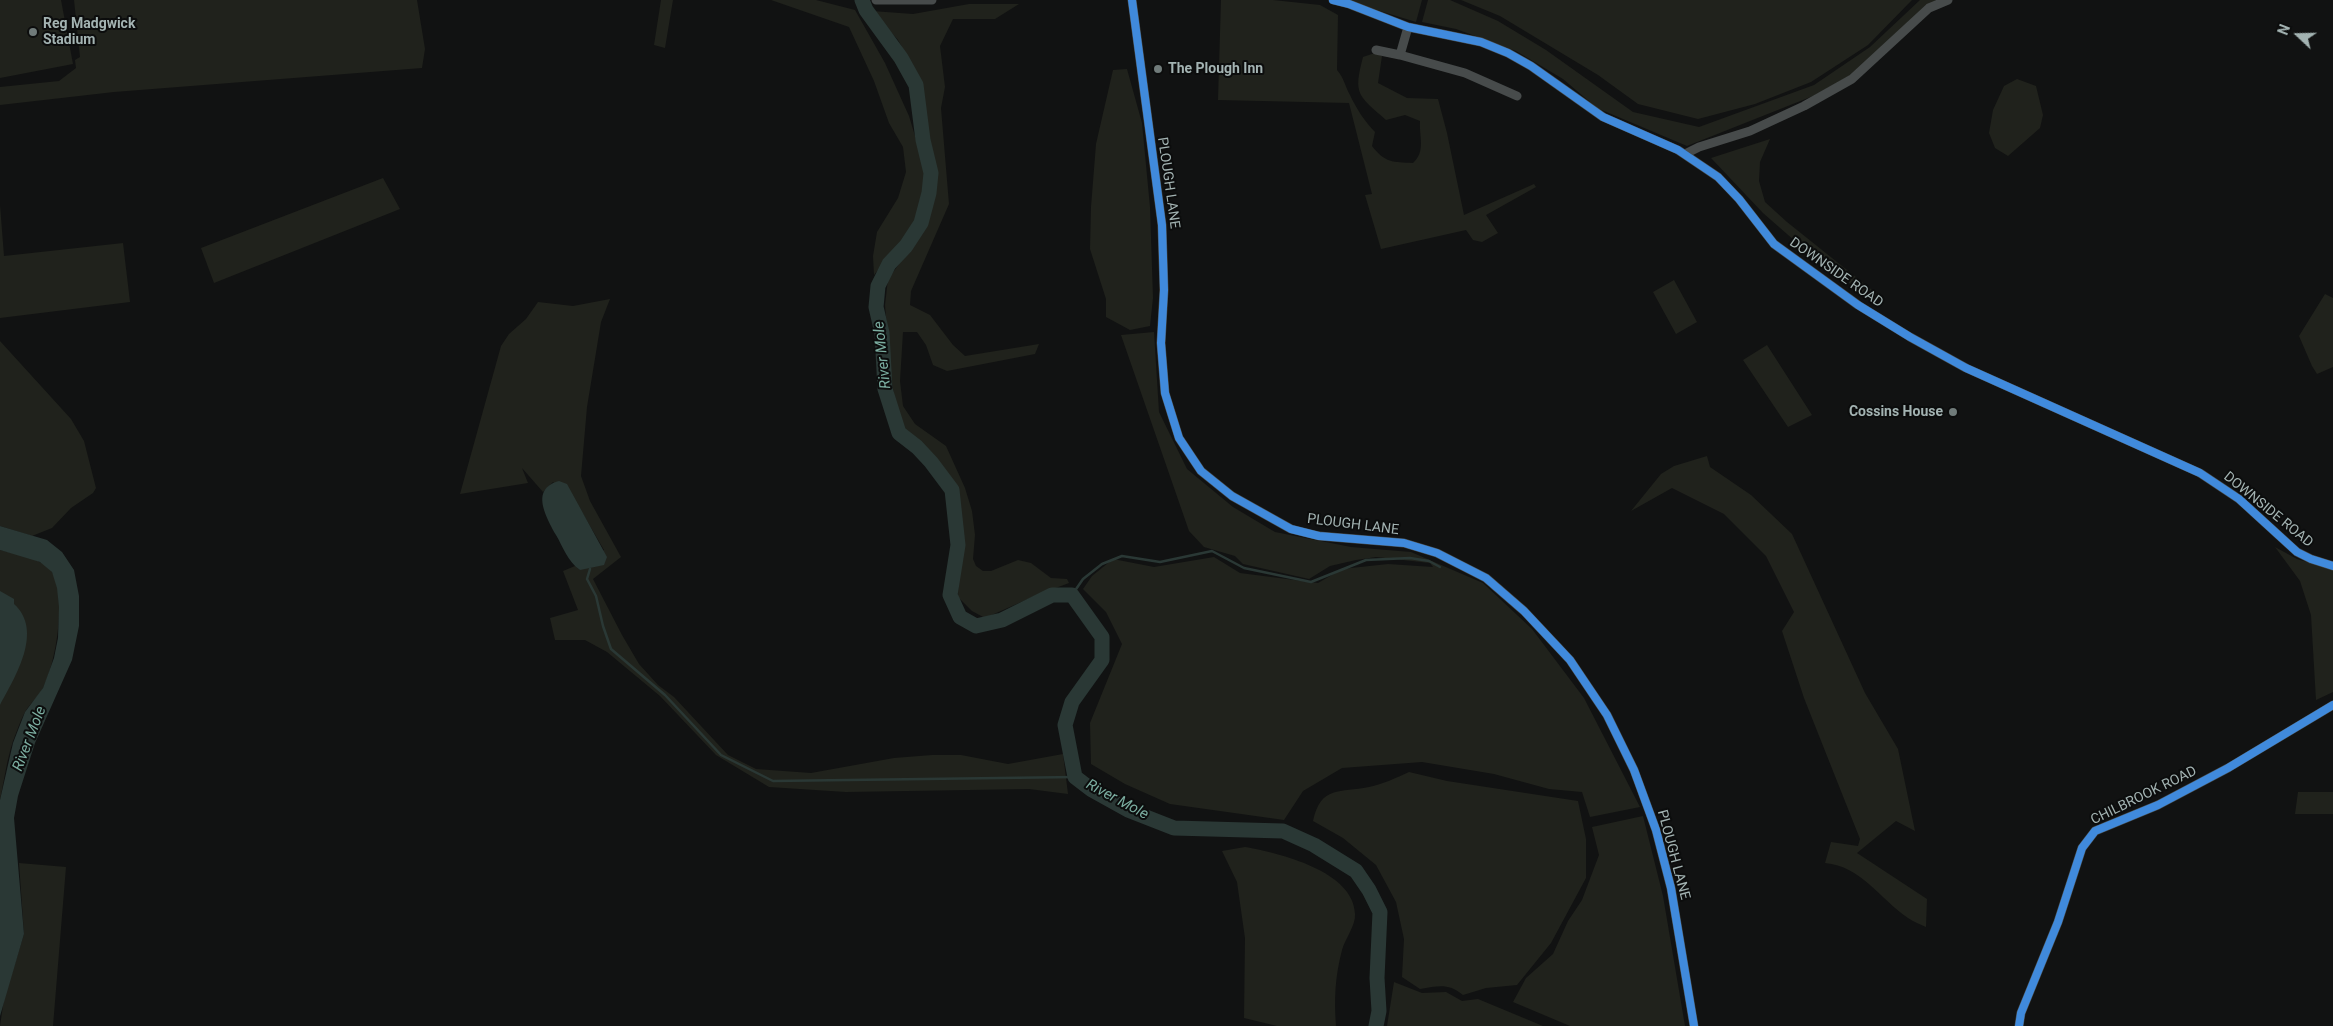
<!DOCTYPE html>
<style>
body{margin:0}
#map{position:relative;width:2333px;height:1026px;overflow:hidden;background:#111212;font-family:Roboto,sans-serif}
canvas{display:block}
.north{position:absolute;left:2273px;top:10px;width:50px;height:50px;-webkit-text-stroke:4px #0c0d0d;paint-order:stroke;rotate:291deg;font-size:14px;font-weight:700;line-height:20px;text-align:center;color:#a3b3b2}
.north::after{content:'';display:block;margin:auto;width:18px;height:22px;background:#a3b3b2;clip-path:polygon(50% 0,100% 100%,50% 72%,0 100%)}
</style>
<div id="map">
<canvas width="2333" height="1026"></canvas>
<div class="north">N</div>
</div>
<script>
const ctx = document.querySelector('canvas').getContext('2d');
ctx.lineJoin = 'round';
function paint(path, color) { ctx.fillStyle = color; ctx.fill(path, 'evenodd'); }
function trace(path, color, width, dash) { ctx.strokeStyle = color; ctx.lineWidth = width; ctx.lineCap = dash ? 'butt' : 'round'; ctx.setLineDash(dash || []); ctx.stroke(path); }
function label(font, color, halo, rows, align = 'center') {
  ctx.font = font + ' Roboto,sans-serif'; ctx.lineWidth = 4; ctx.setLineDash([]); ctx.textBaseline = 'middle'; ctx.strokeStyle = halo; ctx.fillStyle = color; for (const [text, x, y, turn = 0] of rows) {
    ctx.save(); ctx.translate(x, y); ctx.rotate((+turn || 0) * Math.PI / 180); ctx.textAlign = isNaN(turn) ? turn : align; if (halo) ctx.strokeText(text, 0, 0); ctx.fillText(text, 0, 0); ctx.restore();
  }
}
const green = new Path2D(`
 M0,0h61l12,64 -73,14z
 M74,0h343l8,49 -3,19 -308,24 -114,13v-18l59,-6 17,-13 -1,-8 5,-3z
 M661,0h12l-8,48 -11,-3z
 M771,0h45l39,10 30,53 24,53 18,60 -4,27 -7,21 -42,51 -1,-19 4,-24 21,-34 8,-26 -3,-25 -14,-24 -15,-42 -25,-54z
 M1221,0h52l47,5 18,10 -1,55c7,8 8,16 13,25 6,13 15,27 25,37l-3,14c13,17 21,16 41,17 13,-12 6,-26 7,-42l-15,-6 -19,5c-28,-25 -33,-25 -23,-63l12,-4 7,3 -4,27 29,15 31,1 9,34 17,82 70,-31 2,3 -50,28 12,18 -16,9 -9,-2 -7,-10 -85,19 -16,-54 7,-1 -23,-91 -131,-3z
 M1344,0h78l-6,22z
 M1428,0h22l48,21 48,29 87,62 66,15 115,-42 56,-38 50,-47h17l-86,75 -38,21 -126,50 -90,-38 -34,-29 -47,-28 -60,-22 -34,-7z
 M1461,0h451l-44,45 -57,37 -56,22 -57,15 -60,-15 -40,-29 -98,-59z
 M969,4h50l-24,15h-42l-13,27 5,41 -4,21 8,96 -38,87 -1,14 20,10 23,30 12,11 74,-12 -4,10 -88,17 -14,-6 -7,-20 -9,-13h-14l-3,49 3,25 12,18 31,22 19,42 7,23 3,24 -2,24 3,7 7,5h8l27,-11 13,3 20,15 16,1 2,4 -32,12 -52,23 -13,-7 -14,-14 1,-101 -21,-34 -34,-30 -8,-23 -5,-33 -6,-71 3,-26 31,-42 11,-31 7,-32 -9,-31 -8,-64 -22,-39 -26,-29 41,3z
 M1127,69l15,54 8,84 3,91 -3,28 -20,4 -24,-13v-18l-16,-50 1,-42 5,-63 17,-74z
 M2017,79l19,7 7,29 -3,13 -32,28 -13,-8 -6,-15 4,-23 11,-24z
 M1770,139l-10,23 -1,19 6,21 22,20 90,72 -3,6 -54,-37 -57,-50 -52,-55z
 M383,178l17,31 -186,74 -13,-35z
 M0,205l4,51 119,-13 7,59 -130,16z
 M1674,280l23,42 -21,12 -23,-42z
 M2325,294l8,4v69l-16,7 -5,-8 -13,-30z
 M610,299l-9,23 -14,85 -6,69 9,25 31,56 -28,22 29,56 17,29 19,21 16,12 54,58 28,14 55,4 83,-15 38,-3h29l47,9 55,-10 5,40 -39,-5 -183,3 -77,-5 -53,-32 -56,-59 -53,-44 -22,-12h-30l-5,-22 28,-8 -15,-39 12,-5 5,4 24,-20 -21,-36 -30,-32 -10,10 -21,-24 6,15 -68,11 41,-148 8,-12 17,-15 12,-17 35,4z
 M1154,332l5,80 28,57 46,38 42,25 76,15 60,5 72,31 49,46 52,69 56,109 -50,10 -8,-25 -33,-3 -55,-15 -72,-12 -80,6 -39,23 -19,29 -114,-16 -45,-20 -34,-20 -1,-41 32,-79 -16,-32 -23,-23 9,-13 21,-17 41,8 60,-10 26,16 78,10 24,-14 46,-5 45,3 -3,-4 -54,-6 -20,3 -26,6 -21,13 -66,-15 -8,-8 -31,-9 -15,-16 -68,-196z
 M0,341l71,78 13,22 12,47 -3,5 -22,15 -19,20 -20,8 -32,-10z
 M1767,345l45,70 -24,12 -45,-67z
 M1707,456l3,11 41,28 41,39 73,159 33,56 17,82 -19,-10 -39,32 70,46 -1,28c-6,-3 -12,-5 -18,-9 -28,-19 -47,-52 -83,-55l6,-21 27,4 2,-7 -56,-141 -22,-67 12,-19 -28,-56 -42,-42 -52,-26 -41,23 30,-37 13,-8z
 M2275,547l22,12 36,11v122l-17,8 -5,-85 -11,-34z
 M0,550c15,4 43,8 52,22 15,24 4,91 -9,116 -4,9 -13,15 -18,24 -5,9 -8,19 -12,29 -6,18 -9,40 -13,59z
 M1409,772l38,9 131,20 8,38v39l-35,65 -34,42 -31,3 -23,7c-15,-12 -24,-9 -43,-6l-18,-12 2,-38 -8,-37 -20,-37 -33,-27 -30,-17c8,-36 27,-28 56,-34 14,-3 27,-9 40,-15z
 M2298,792h35v22h-38z
 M1643,816l20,80 22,130h-115l-57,-24 13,-24 27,-24 15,-33 14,-21 17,-45 -7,-28z
 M1245,847c34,6 109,24 110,67 1,11 -10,25 -13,36 -7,27 -8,49 -6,76h-59l-33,-8 1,-80 -8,-56 -15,-31z
 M19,863l47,4 -13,159h-53l4,-27 20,-65z
 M1394,982l28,11 24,-1 16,9 16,-2 65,27h-156z`);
const water = new Path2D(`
 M559,481l8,3 40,73 -3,8 -24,5c-12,-8 -17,-23 -24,-35 -9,-17 -27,-46 3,-54z
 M0,526l47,14 15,12 12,18 5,26v30l-7,34 -37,83 -17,53 -4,22 10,116 -24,82v-216l13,-57 12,-31 18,-24 11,-30 4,-20 1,-31 -2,-19 -5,-16 -12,-10 -40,-12z
 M0,591l14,8v5c30,27 1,73 -14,101z`);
const stream = new Path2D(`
 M590,569l-3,10 9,17 7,30 8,23 54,46 56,60 52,26 302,-4
 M1072,595l11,-16 19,-15 20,-8 38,6 52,-11 32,17 67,14 55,-22 44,-2 19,3 11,6`);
const river = new Path2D(`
 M862,0l4,10 35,48 15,27 7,55 8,33 -2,20 -8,30 -15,23 -17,18 -11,22 -2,21 6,26 3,56 14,44 18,14 14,15 21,28 6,55 -8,50 10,22 16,9 26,-6 50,-25h20l30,42v23l-30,42 -7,23 10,52 17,13 36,20 46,18 109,3 31,14 42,26 13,19 11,22 -3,66 2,33 -3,15`);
const minor = new Path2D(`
 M876,0h56
 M1132,0l30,225 2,65 -3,53 4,50 14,45 22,33 31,25 59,33 28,7 85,7 33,10 49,25 38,33 46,49 37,55 27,55 22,60 15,58 23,138
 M1333,0l16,4 59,23 73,15 27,11 23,13 72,51 75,33 40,27 21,22 35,45 84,61 52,32 56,31 234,105 39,26 58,53 14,7 22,7
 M1376,50l24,5 8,-28
 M1400,55l65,18 52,23
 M1685,154l14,-7 51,-16 54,-25 48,-27 77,-71 19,-8
 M2019,1026l2,-13 37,-91 24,-74 13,-17 63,-26 70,-37 105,-63`);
const cycleway = new Path2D(`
 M1132,0l30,225 2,65 -3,53 4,50 14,45 22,33 31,25 59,33 28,7 85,7 33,10 49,25 38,33 46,49 37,55 27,55 22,60 15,58 23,138
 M1333,0l16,4 59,23 73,15 27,11 23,13 72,51 75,33 40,27 21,22 35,45 84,61 52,32 56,31 234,105 39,26 58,53 14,7 22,7
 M2019,1026l2,-13 37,-91 24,-74 13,-17 63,-26 70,-37 105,-63`);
const markers = [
 [33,32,5,"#707b7a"],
 [1158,69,5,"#707b7a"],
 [1953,412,5,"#707b7a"]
];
const poiNames = [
 ["Reg Madgwick",43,24],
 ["Stadium",43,40],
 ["The Plough Inn",1168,69],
 ["Cossins House",1943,412,"right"]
];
const streetNames = [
 ["PLOUGH LANE",1168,183,82],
 ["DOWNSIDE ROAD",1836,273,35],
 ["DOWNSIDE ROAD",2268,510,39],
 ["PLOUGH LANE",1353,525,7],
 ["CHILBROOK ROAD",2144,796,-26],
 ["PLOUGH LANE",1673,855,75]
];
const waterNames = [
 ["River Mole",883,355,-96],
 ["River Mole",30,739,-69],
 ["River Mole",1117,800,28]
];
paint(green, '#20221c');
paint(water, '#2a3835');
trace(stream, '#2a3835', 2.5);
trace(river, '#2a3835', 15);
trace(minor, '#474b4b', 9);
trace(cycleway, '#408adc', 8);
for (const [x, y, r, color] of markers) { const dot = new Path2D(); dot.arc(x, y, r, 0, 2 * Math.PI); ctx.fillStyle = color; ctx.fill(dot); trace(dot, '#0c0d0d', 2); }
label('bold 14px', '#a3b3b2', '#0c0d0d', poiNames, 'left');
label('14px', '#a3b3b2', '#0c0d0d', streetNames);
label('italic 15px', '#7bada0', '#0c0d0d', waterNames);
</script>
